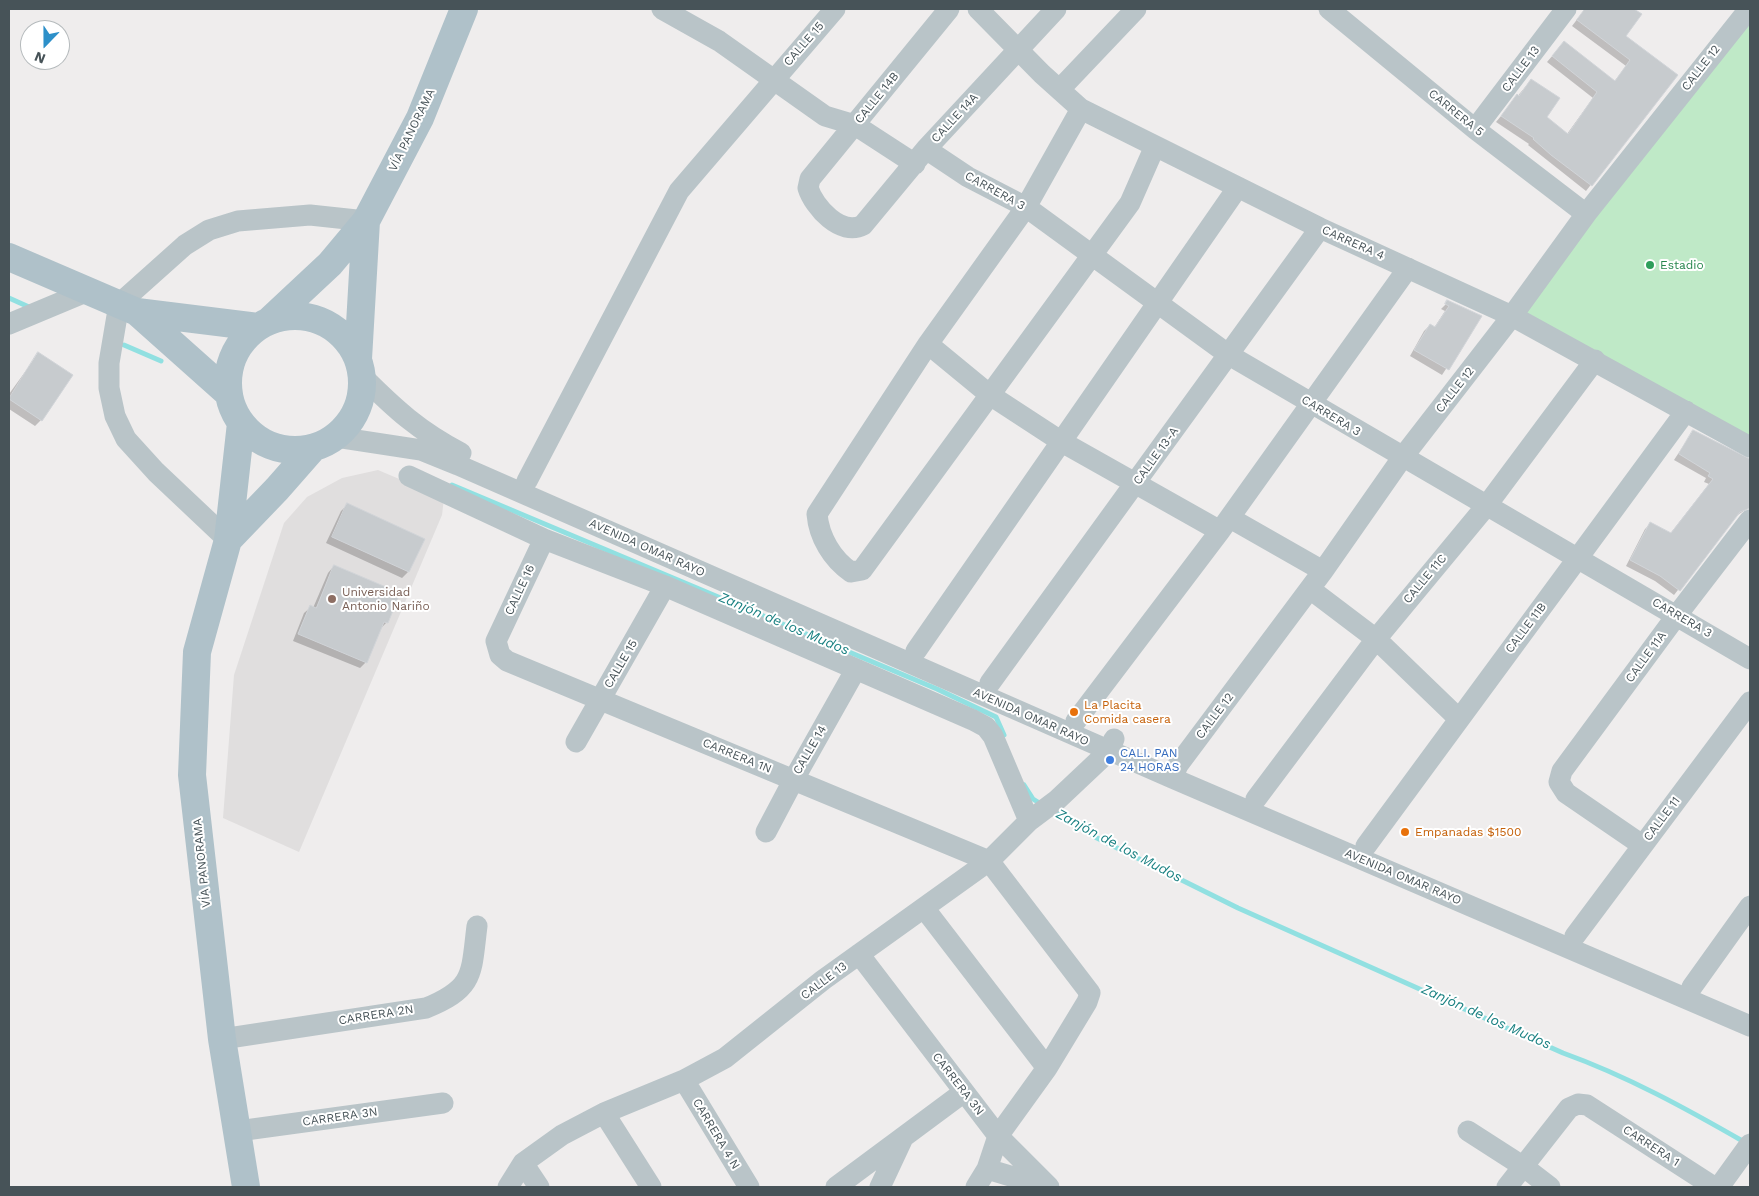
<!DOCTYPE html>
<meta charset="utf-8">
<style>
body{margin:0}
#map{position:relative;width:1759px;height:1196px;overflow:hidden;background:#efeded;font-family:"Work Sans",sans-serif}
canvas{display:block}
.frame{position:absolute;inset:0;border:10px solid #475358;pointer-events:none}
.north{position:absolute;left:20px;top:20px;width:50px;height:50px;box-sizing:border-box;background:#fff;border:1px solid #b5babc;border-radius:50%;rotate:202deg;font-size:14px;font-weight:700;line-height:20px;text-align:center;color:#475358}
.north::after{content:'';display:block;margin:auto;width:18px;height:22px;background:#2d90c9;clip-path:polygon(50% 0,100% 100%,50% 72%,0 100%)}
</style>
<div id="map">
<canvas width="1759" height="1196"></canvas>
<div class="frame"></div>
<div class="north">N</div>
</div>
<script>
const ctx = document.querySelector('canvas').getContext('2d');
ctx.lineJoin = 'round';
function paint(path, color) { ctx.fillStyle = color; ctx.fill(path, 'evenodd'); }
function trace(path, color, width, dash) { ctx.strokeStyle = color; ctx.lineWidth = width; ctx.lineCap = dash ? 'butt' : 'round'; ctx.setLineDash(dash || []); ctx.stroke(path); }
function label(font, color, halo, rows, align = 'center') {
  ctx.font = font + ' "Work Sans",sans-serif'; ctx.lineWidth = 4; ctx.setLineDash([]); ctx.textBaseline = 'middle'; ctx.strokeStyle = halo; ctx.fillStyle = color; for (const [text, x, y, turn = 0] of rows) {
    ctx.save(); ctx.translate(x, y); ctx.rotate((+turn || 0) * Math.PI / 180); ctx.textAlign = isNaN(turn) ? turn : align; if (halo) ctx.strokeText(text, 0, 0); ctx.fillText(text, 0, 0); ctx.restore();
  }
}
const education = new Path2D(`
 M378,470l66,28 -2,17 -143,337 -76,-34 11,-143 50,-152 23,-26 35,-19z`);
const green = new Path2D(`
 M1750,9v438l-238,-131z`);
const shadow = new Path2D(`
 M1585,9h47l8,6 -16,21 52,39 -90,116 -58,-46 1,-1 -33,-22 35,-42 15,37 21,17 26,-36 -46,-36 12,-14 55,34 12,-16 -54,-40z
 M1448,302l32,15 -38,58 -32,-19 14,-25 6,-6 4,3 11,-17 -4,-2z
 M38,354l3,66 -6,6 -26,-17v-15z
 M1693,431l51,28h6v48l-14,9 -62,79 -19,-14 -29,-15 19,-37 5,-5 20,10 39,-50 -5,-2 2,-4 -32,-18z
 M347,505l61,67 -6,6 -76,-35 15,-32z
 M334,566l53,56 -7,7 -14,33 -6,6 -67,-27 11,-28 7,-6 2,1 15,-35z`);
const stream = new Path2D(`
 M9,298l20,9
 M124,345l37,16
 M452,485l485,204 59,28 8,18
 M1024,785l9,14 8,5
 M1053,811l44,27 141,70 325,145c64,23 124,56 183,90`);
const building = new Path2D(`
 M1585,9h49l8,5 -16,22 52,39 -86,111 -41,-31 -18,-16 1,-1 -33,-22 16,-22 2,2 12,-17 29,19 -13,19 21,17 29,-42 -45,-36 12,-15 51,40 15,-21 -53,-40z
 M1447,300l35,16 -33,54 -35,-20 16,-26 5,3 14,-21 -4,-2z
 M38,352l35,23 -31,46 -33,-22z
 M1693,430l57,29v49l-10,4 -60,79 -20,-15 -30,-16 20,-38 21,11 42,-54 -5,-3 2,-3 -31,-19z
 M347,503l78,36 -16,33 -77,-35z
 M334,565l66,28 -12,30 -4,-1 -17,41 -69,-29 12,-29 6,3z`);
const minor = new Path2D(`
 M662,9l57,32 106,75 30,9 60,39
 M949,9l-139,170 -2,9c6,19 33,49 55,37l63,-76 130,-140
 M978,9l64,65 39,35 239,119 192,88 238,131
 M1329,9l146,120 111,85
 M1060,89l76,-80
 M1081,109l-55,98 -98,137 -111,170c2,23 15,45 34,58l11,-2 268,-367 25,-57
 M1475,129l91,-120
 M926,149l42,28 58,30 203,148 521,304
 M9,324l79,-33
 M928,344l62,51 72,47 158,89
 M362,376c33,33 57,55 99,77
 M336,437l85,13 37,15 714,313 578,248
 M409,476l135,63 121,47 308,134 13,7 7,9 36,85
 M527,481l152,-290 156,-182
 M1230,518l93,53
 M544,539l-48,102 4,14 7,6 482,200 101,132 -3,9 -40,66
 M228,540l-72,-68 -30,-33 -11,-23 -6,-28v-25l10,-59 66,-59 24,-15 29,-9 72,-6 56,6
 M1310,589l66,50 83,80
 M916,651l322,-464
 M990,683l330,-455
 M1076,721l144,-190 188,-263
 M576,742l89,-156
 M1172,778l6,-13 145,-194 79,-113 110,-142 74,-102 163,-205
 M1256,799l120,-160 111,-134 108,-145
 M766,832l28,-53 62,-110
 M1642,845l-76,-52 -7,-11 3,-11 115,-156 73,-95
 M1366,846l320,-435
 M924,908l123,160 -49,68 51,51
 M1575,936l175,-234
 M859,954l139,182 -11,33 -11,18
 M1692,987l58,-81
 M222,1039l204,-31c49,-20 45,-34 51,-82
 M684,1080l65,107
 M604,1113l47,74
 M238,1131l205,-28
 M1468,1131l56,36 26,20
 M523,1163l16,24
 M987,1169l60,18
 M508,1187l15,-24 39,-28 42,-22 80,-33 41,-22 98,-78 166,-119 40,-40 28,-21 52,-49 5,-12
 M836,1187l128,-95
 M880,1187l22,-47
 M1507,1187l62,-79 9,-4 9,1 127,82
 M1719,1187l31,-43`);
const major = new Path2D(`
 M9,257l128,55 121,15
 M137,312l92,82
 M228 383a67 67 0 1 1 134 0a67 67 0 1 1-134 0Z
 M269,321l61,-57 36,-43 54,-103 44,-109
 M358,359l8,-138
 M241,423l-13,117 -31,112 -5,123 30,264 24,148
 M228,540l49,-51 36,-41`);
const markers = [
 [1650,265,5,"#2e9e5b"],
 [332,599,5,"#8d6e63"],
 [1074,712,5,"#e8710a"],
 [1110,760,5,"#3f7fe0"],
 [1405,832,5,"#e8710a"]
];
const streetNames = [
 ["CALLE 15",804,44,-49],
 ["CALLE 12",1701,68,-52],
 ["CALLE 13",1521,69,-53],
 ["CALLE 14B",877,98,-51],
 ["CARRERA 5",1456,113,39],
 ["CALLE 14A",955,118,-47],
 ["VÍA PANORAMA",412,130,-64],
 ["CARRERA 3",995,191,29],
 ["CARRERA 4",1353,243,24],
 ["CALLE 12",1455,390,-52],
 ["CARRERA 3",1331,416,31],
 ["CALLE 13-A",1156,456,-54],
 ["AVENIDA OMAR RAYO",647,548,24],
 ["CALLE 11C",1425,579,-50],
 ["CALLE 16",520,590,-65],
 ["CARRERA 3",1682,618,30],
 ["CALLE 11B",1526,628,-53],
 ["CALLE 11A",1646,657,-54],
 ["CALLE 15",621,664,-60],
 ["CALLE 12",1215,716,-53],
 ["AVENIDA OMAR RAYO",1031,717,24],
 ["CALLE 14",810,750,-60],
 ["CARRERA 1N",737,756,22],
 ["CALLE 11",1662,819,-53],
 ["VÍA PANORAMA",202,863,-96],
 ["AVENIDA OMAR RAYO",1403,877,23],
 ["CALLE 13",824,981,-37],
 ["CARRERA 2N",376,1015,-9],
 ["CARRERA 3N",958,1084,52],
 ["CARRERA 3N",340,1117,-8],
 ["CARRERA 4 N",716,1134,59],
 ["CARRERA 1",1651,1146,33]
];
const leisureNames = [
 ["Estadio",1660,265]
];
const educationNames = [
 ["Universidad",342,592],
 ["Antonio Nariño",342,606]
];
const foodNames = [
 ["La Placita",1084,705],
 ["Comida casera",1084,719],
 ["Empanadas $1500",1415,832]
];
const shopNames = [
 ["CALI. PAN",1120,753],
 ["24 HORAS",1120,767]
];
const waterNames = [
 ["Zanjón de los Mudos",784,624,23],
 ["Zanjón de los Mudos",1119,846,28],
 ["Zanjón de los Mudos",1486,1017,24]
];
paint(education, '#e0dede');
paint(green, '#bfe9c7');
paint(shadow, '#0003');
trace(stream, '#91e0e1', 5);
paint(building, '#c7cbce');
trace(building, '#d1d4d8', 1);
trace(minor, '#b9c4c8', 21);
trace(major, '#afc1c9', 28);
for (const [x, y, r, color] of markers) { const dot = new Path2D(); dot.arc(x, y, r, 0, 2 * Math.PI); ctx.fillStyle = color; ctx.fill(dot); trace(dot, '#fff', 2); }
label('12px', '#475358', '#fff', streetNames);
label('12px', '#27864d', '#fff', leisureNames, 'left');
label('12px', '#785e54', '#fff', educationNames, 'left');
label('12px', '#c56008', '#fff', foodNames, 'left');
label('12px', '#366cbe', '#fff', shopNames, 'left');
label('italic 14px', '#1a8182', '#fff', waterNames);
</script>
